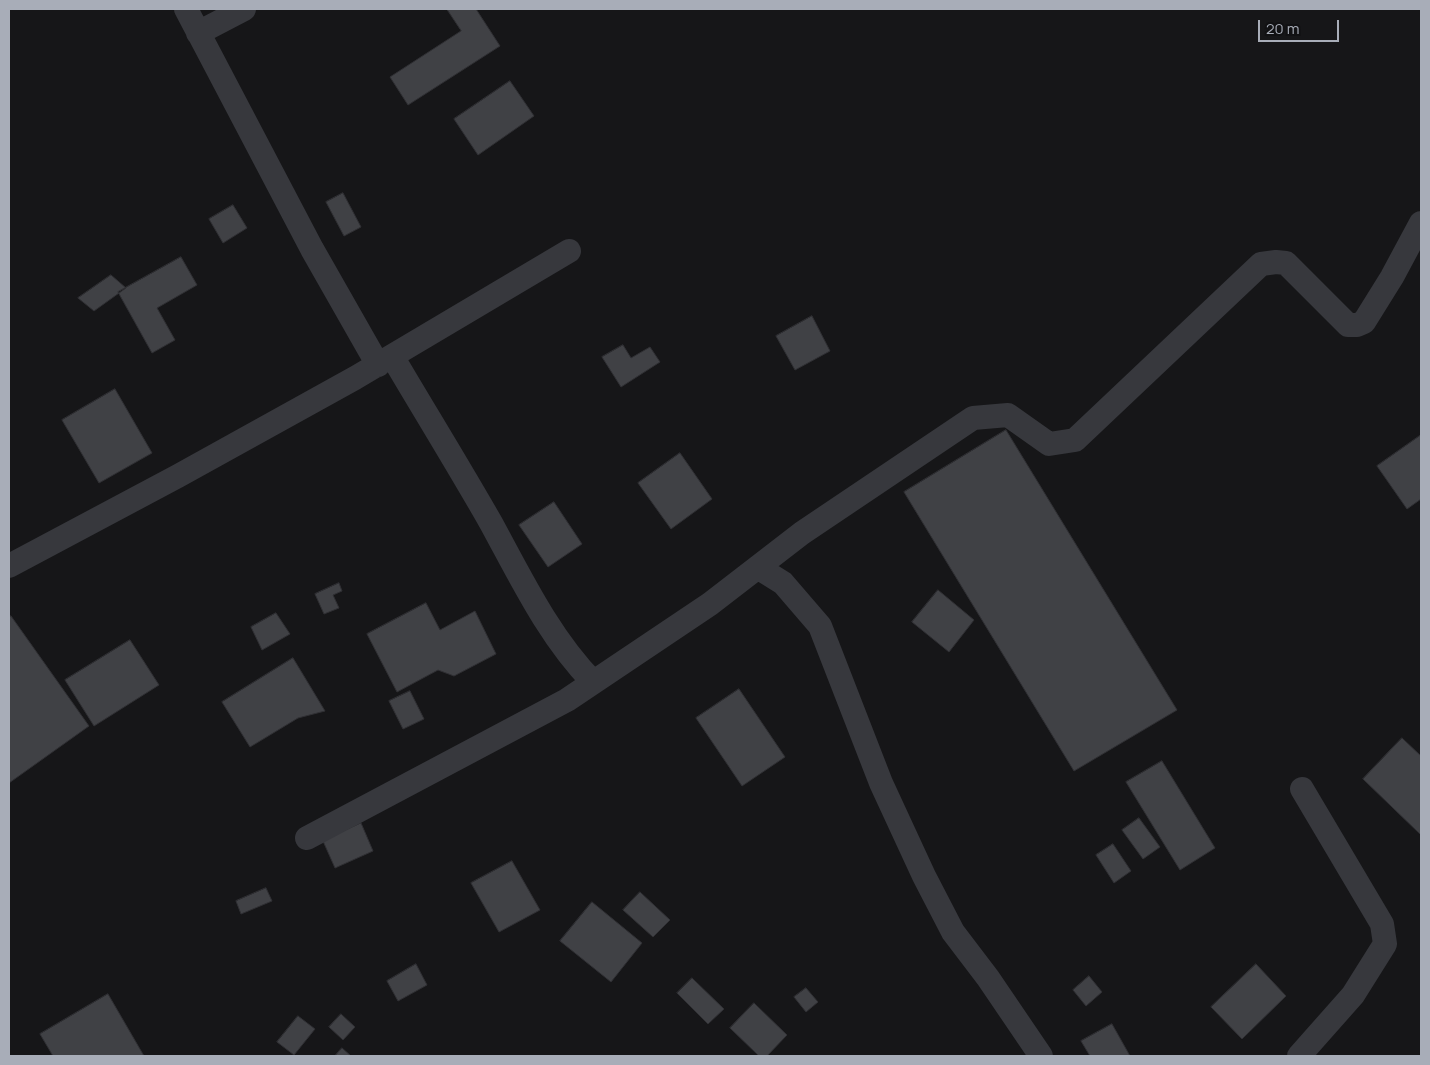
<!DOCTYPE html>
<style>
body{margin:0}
#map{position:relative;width:1430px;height:1065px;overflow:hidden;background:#161618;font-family:Manrope,sans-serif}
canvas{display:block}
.frame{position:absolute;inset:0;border:10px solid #a8adb8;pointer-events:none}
.scale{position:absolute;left:1258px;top:20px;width:81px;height:22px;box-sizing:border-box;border:2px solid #a8adb8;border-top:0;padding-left:6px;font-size:15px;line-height:18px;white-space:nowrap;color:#a8adb8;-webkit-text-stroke:4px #111113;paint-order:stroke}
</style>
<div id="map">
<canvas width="1430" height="1065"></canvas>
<div class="frame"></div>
<div class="scale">20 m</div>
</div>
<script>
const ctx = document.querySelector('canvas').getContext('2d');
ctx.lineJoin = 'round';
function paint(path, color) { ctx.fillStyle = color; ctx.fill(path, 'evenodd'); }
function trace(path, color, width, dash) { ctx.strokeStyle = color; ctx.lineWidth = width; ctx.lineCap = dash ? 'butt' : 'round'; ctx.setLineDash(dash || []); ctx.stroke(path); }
const building = new Path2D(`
 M447,9h29l24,37 -92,59 -18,-28 71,-46z
 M510,81l24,35 -56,39 -24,-36z
 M343,193l18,34 -17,9 -18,-34z
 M233,205l14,23 -24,15 -14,-24z
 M181,257l16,28 -40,23 18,32 -23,13 -34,-61z
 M111,275l15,13 -32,23 -16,-13z
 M812,316l18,35 -35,19 -19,-34z
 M623,345l8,13 19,-11 10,15 -39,25 -19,-30z
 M115,389l37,64 -53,30 -37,-63z
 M1006,430l171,280 -103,61 -170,-279z
 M1421,435v64l-14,10 -30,-43z
 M680,453l32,46 -41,30 -33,-46z
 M554,502l28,42 -34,23 -29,-42z
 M339,583l3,8 -9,4 6,13 -15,6 -9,-20z
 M938,590l36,30 -25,32 -37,-30z
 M426,603l14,27 35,-19 21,43 -42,22 -16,-6 -41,22 -30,-58z
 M276,613l14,21 -28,16 -11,-23z
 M11,616l78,110 -80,57v-166z
 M130,640l29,45 -65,41 -29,-46z
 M293,658l32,53 -27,7 -48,29 -28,-45z
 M739,689l46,68 -43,29 -46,-68z
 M410,691l14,28 -21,10 -14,-28z
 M1402,738l19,18v79l-58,-56z
 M1162,761l53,87 -35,22 -54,-88z
 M1139,818l21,29 -17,12 -21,-29z
 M361,823l12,28 -38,17 -12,-27z
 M1113,844l18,27 -17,12 -18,-28z
 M512,861l28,49 -41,22 -28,-49z
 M266,888l6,13 -31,13 -5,-13z
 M640,892l30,28 -17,17 -30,-27z
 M592,902l50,41 -31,39 -51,-41z
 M416,964l11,21 -29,16 -11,-20z
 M1256,964l30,32 -44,43 -31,-32z
 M1089,976l13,16 -16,14 -13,-16z
 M692,978l32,31 -16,15 -31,-31z
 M806,988l12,14 -12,10 -12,-15z
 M108,994l36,62h-91l-13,-22z
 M754,1003l33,32 -20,21h-8l-29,-28z
 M341,1014l14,13 -12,13 -14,-13z
 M298,1016l17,13 -21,26 -17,-13z
 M1112,1024l18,32h-40l-9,-15z
 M342,1048l9,8h-16z`);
const minor = new Path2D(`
 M186,9l126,240 66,116
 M198,33l46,-24
 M392,356c33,56 67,111 99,167 30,55 58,114 102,159
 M9,566l169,-90 177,-98 214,-127
 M759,568l24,15 37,43 61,157 43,93 29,56 35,46 53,78
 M307,838l260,-138 143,-96 92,-71 171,-115 35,-3 41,29 26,-4 186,-176 15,-2 10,1 62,62h9l7,-3 28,-45 29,-54
 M1299,1056l54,-61 32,-51 -3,-20 -80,-135`);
paint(building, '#404145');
trace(building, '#303034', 1);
trace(minor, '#37383d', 24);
</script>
